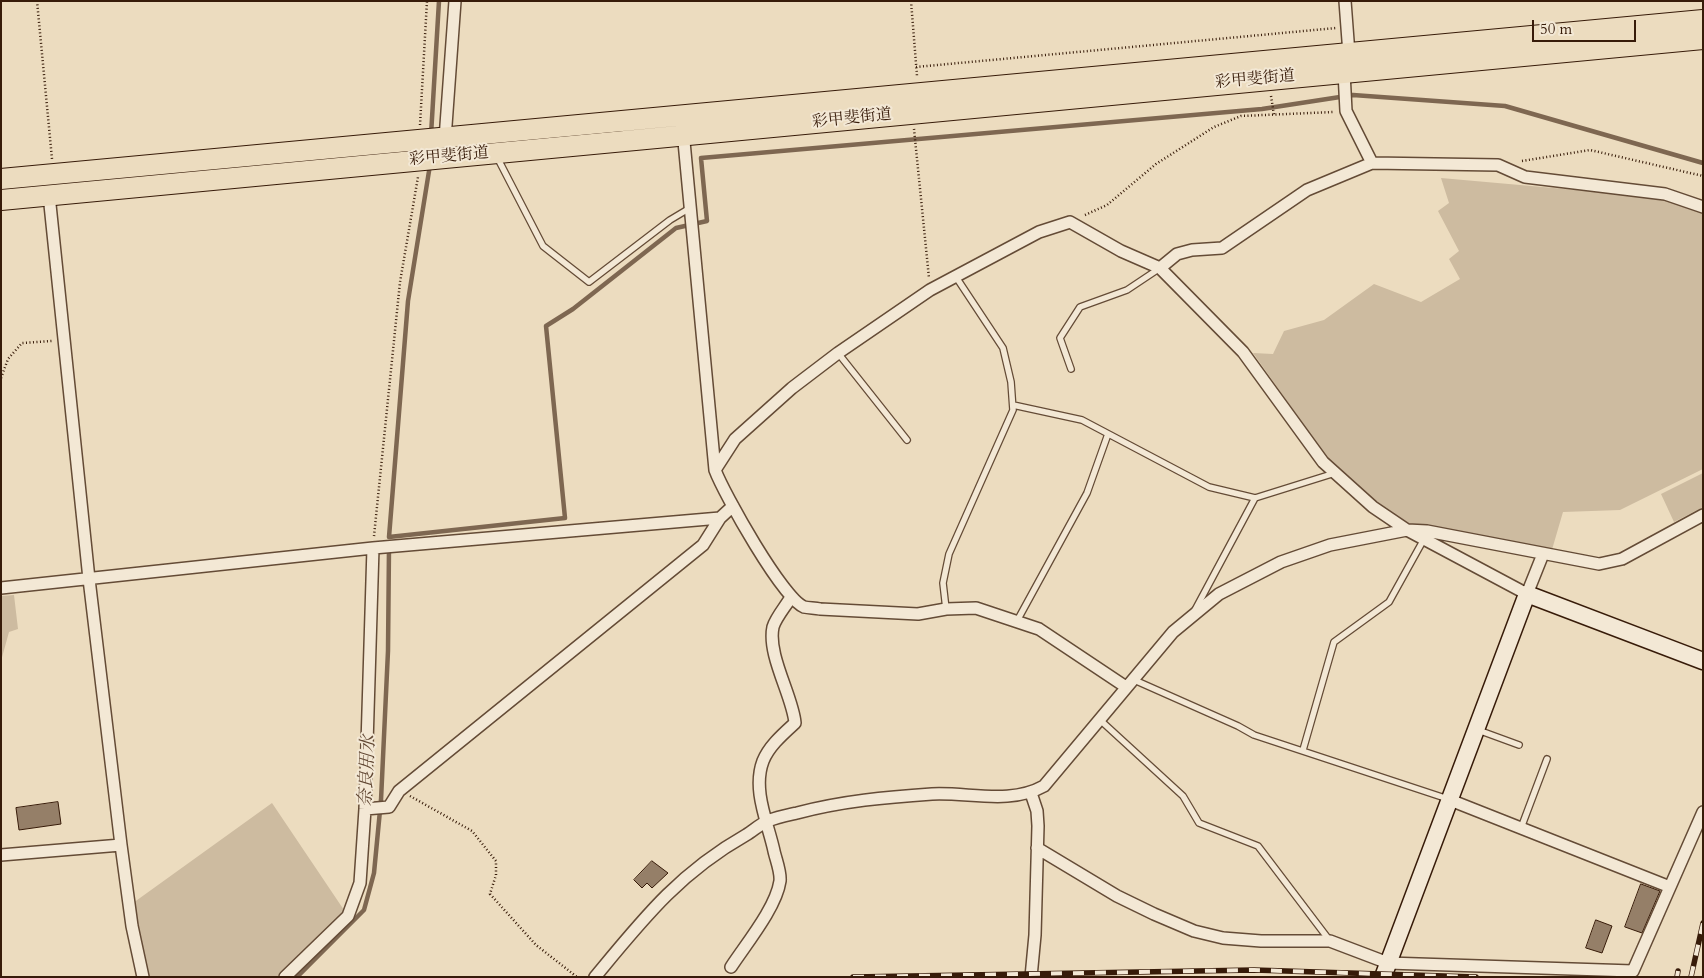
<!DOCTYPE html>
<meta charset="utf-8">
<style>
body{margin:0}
#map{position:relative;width:1704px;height:978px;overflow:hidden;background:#ecdcbf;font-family:Cardo,serif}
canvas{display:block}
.frame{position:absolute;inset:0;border:2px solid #371b09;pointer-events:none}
.scale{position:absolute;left:1532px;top:20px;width:104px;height:22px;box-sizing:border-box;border:2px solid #371b09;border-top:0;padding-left:6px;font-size:15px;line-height:18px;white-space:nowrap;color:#371b09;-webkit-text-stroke:4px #f3e8d5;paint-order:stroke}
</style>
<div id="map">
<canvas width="1704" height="978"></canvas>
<div class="frame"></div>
<div class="scale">50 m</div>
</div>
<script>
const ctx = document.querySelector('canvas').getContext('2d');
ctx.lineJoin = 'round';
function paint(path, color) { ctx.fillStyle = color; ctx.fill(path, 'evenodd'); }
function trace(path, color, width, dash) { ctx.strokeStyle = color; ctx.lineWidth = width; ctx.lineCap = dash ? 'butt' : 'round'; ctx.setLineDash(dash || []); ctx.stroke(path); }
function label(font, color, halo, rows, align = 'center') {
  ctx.font = font + ' Cardo,"Noto Serif JP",serif'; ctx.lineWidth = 4; ctx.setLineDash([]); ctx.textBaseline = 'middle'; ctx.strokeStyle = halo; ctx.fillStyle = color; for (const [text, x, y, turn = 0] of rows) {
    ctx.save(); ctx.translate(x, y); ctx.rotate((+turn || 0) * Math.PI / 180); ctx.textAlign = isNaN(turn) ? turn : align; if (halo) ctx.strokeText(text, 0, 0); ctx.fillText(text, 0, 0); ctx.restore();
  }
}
const green = new Path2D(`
 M1441,178l214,19 48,15v257l-83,41 -57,2 -12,41 -142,-24 -37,-29 -46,-44 -73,-103 20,1 11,-23 40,-11 50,-36 47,18 39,-23 -11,-20 10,-8 -21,-40 11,-8z
 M1703,473v34l-29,15 -13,-28z
 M14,595l4,34 -9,3 -8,29v-65z
 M272,803l76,113 -63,61h-138l-14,-74z`);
const stream = new Path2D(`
 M431,135l8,-134
 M389,537l176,-19 -19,-192 27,-17 103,-81 31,-7 -6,-63 561,-49 91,-14 152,11 198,57
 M389,537l19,-236 22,-136
 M297,977l67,-67 10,-37 7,-73 7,-149 1,-104`);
const building = new Path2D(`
 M58,802l3,22 -42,6 -3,-22z
 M652,861l16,12 -16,15 -5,-5 -5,5 -8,-8z
 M1641,884l19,7 -18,42 -17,-6z
 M1596,920l16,6 -10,27 -16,-5z`);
const path = new Path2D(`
 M37,1l15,158
 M911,1l6,75
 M916,67l420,-39
 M1271,96l3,19
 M420,125l7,-124
 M914,129l15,149
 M1522,161l68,-11 113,26
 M1085,215l22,-10 49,-41 58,-37 27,-11 93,-4
 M1,378l7,-19 14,-16 30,-2
 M374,536l26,-254 18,-105
 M410,796l62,35 24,30v14l-6,19 46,51 41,32`);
const lane = new Path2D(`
 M497,157l46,89 46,36 81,-62 20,-12
 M838,353l69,87
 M1071,369l-11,-31 20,-31 47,-17 33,-22
 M1013,405l69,15 127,67 46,11 80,-25
 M946,609l-3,-26 6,-29 64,-144 -2,-28 -8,-34 -47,-71
 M1195,610l60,-112
 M1017,621l70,-128 21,-59
 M1132,679l106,47 16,9 194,64
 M1099,719l84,77 16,27 59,23 72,95
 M1478,730l41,15
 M1303,750l31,-108 55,-40 35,-63
 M1521,828l26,-69`);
const street = new Path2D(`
 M1345,1l4,53 -5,18 2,39 26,52
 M683,131l32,339c9,24 68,129 89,137 5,1 11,1 16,2l98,5 28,-5 30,-1 63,21 87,58
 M445,139l10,-138
 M49,195l40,384 32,266 11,81 11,51
 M1160,268l17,-14 15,-4 30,-2 85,-58 65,-27 126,2 27,12 140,17 38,13
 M715,470l20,-31 57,-51 46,-35 92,-63 109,-58 31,-10 51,29 39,17 83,84 80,110 50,45 34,23 120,64 16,-40
 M1,588l372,-40 347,-30
 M1031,793l6,18 1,15 -3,109 -4,42
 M365,809l24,-2 10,-16 304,-246 17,-27 13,-12
 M1037,848l80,48 37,18 40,17 29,7 38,3h69l58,22 245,8 37,-84 -220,-87
 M1,855l120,-10
 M1670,887l33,-75
 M731,967c15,-23 45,-59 49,-86 1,-9 -4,-21 -6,-30 -6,-28 -22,-61 -11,-90 6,-15 20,-27 32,-38 -2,-26 -28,-68 -22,-96 3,-10 13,-21 18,-30
 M285,977l63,-61 12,-33 5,-74 8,-261
 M595,977c48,-58 84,-104 151,-142 7,-4 14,-11 22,-14 9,-4 20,-6 29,-8 45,-12 90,-16 135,-19 37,-2 78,11 112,-8l129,-154 46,-38 62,-32 49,-17 77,-15 20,1 172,33 23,-5 81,-44`);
const secondary = new Path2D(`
 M1383,977l144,-383 176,67`);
const highway = new Path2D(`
 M1,179l1702,-159
 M1,200l1702,-161`);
const rail = new Path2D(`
 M853,977l401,-7 222,7
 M1677,977l1,-6
 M1691,977l12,-54`);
const streetNames = [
 ["彩甲斐街道",1255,80,-5],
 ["彩甲斐街道",852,119,-6],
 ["彩甲斐街道",449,157,-5]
];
const waterNames = [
 ["奈良用水",368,771,-87]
];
paint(green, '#cdbba0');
trace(stream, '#7e6751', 4.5);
paint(building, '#957f68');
trace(building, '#371b09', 1);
trace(lane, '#644b36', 8);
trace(street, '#644b36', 14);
trace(secondary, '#371b09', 19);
trace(highway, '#371b09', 22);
trace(path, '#371b09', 2.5, [1, 2.5]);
trace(lane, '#f3e8d5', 5.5);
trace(street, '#f3e8d5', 11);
trace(secondary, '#f3e8d5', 16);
trace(highway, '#ecdcbf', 20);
trace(rail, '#371b09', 5.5);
trace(rail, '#f3e8d5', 4, [11]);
label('16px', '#371b09', '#f3e8d5', streetNames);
label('italic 18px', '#614733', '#f3e8d5', waterNames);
</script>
